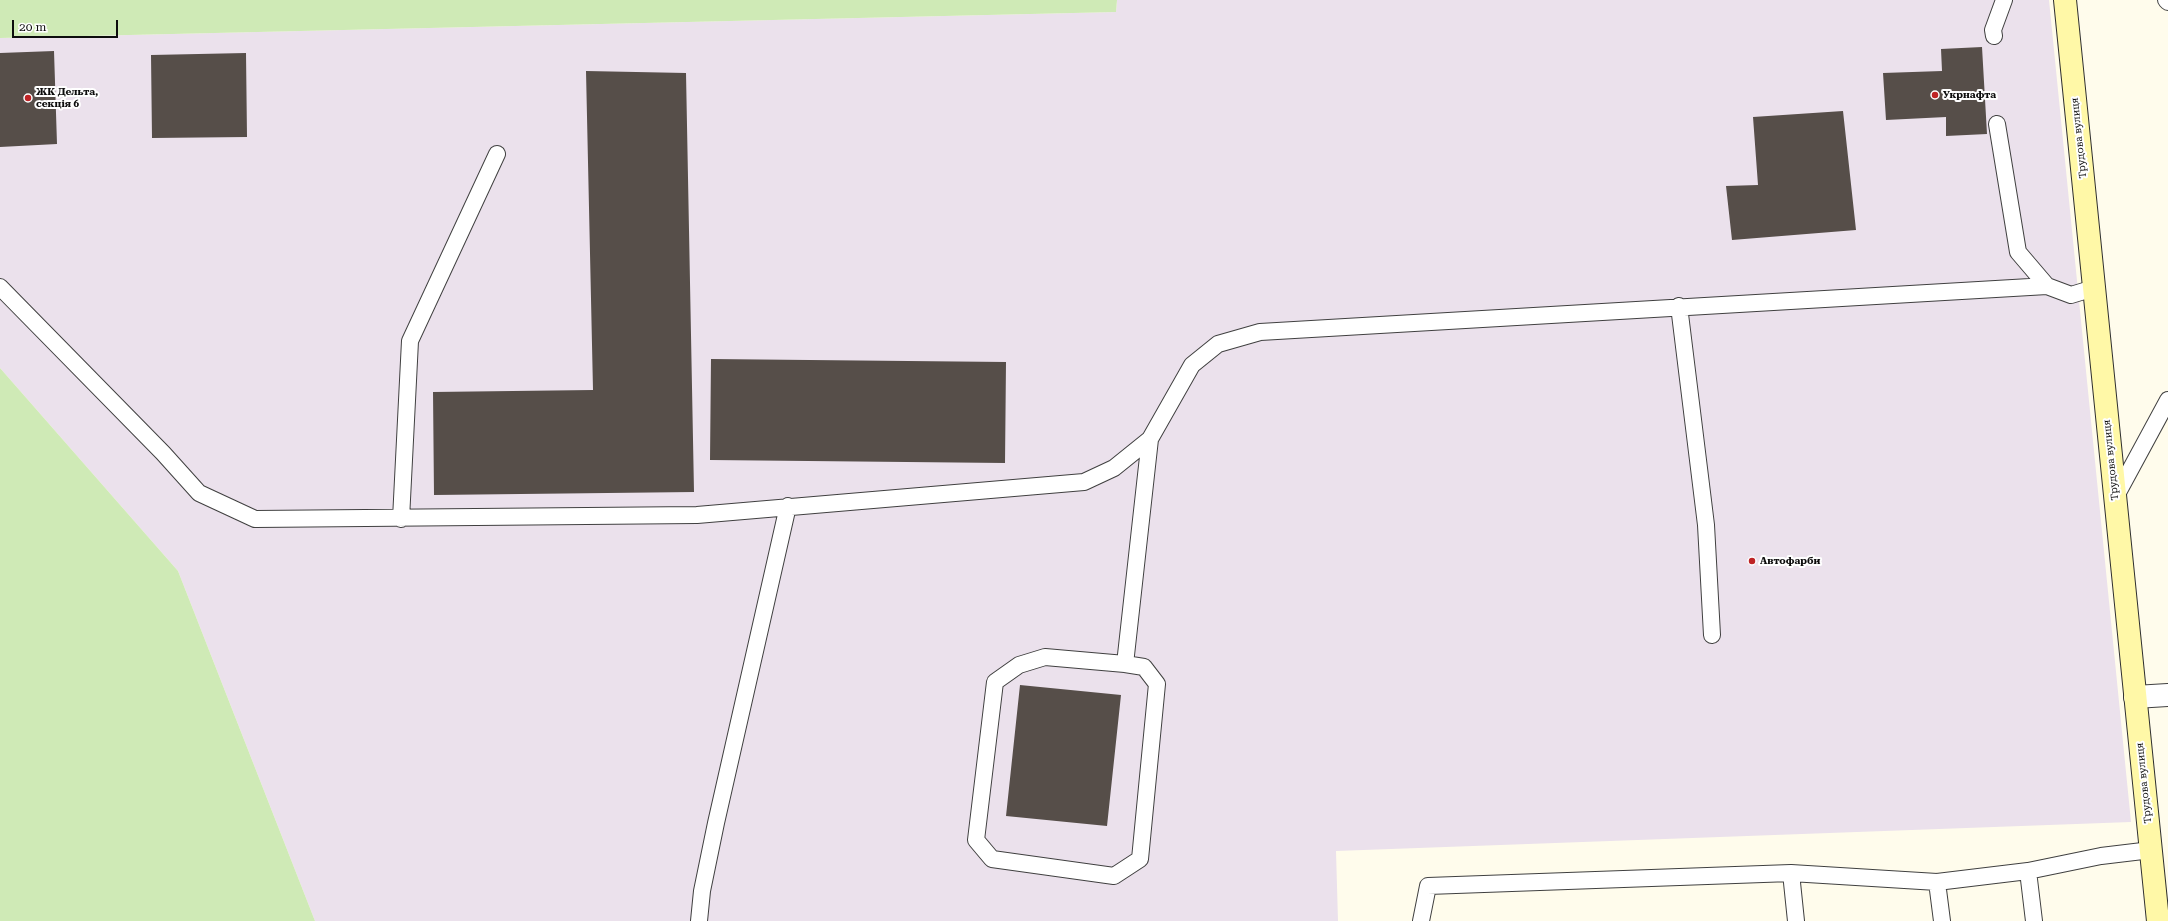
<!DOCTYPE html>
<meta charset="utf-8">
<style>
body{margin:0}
#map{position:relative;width:2168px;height:921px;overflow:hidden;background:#fffcec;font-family:"Roboto Serif",serif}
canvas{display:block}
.scale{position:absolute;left:12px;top:20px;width:106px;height:18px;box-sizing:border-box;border:2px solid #0d0d0d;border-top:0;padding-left:5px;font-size:12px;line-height:14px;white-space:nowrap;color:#0d0d0d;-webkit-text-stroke:3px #fff;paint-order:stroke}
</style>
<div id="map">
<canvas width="2168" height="921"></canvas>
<div class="scale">20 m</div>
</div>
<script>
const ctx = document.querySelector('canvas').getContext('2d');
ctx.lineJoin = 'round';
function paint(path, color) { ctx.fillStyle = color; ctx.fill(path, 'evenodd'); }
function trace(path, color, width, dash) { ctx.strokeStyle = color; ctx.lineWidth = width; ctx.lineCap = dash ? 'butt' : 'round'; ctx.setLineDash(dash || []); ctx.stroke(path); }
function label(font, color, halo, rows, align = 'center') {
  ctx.font = font + ' "Roboto Serif",serif'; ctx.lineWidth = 4; ctx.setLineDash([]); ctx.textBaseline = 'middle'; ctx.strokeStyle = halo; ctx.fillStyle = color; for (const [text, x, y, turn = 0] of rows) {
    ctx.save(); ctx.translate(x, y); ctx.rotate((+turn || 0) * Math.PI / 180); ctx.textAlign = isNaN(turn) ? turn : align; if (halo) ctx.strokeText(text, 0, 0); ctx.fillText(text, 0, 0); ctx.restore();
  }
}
const industrial = new Path2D(`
 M1117,0h932l82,822 -795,29 2,70h-1023l-137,-350 -178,-203v-330l1116,-26z`);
const green = new Path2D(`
 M0,0h1117l-1,12 -1116,26z
 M0,368l178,203 137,350h-315z`);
const building = new Path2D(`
 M1982,47l5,87 -41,2v-19l-60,3 -3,-47 59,-2 -1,-22z
 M54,51l3,93 -57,3v-94z
 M246,53l1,84 -95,1 -1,-83z
 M586,71l100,2 8,419 -260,3 -1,-103 160,-2z
 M1843,111l13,119 -124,10 -6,-54 32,-1 -5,-68z
 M711,359l295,3 -1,101 -295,-3z
 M1020,685l101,10 -14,131 -101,-10z`);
const lane = new Path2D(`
 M2166,0l2,2
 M1994,36l-1,-6 11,-30
 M1997,124l21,128 29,34 24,9 23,-7
 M0,287l163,166 36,40 56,26 442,-4 387,-33 30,-14 36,-29 42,-74 26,-21 42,-12 787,-46
 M1679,306l27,219 6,110
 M2115,498l53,-98
 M401,519l9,-178 87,-187
 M1125,664l-80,-7 -26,8 -24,17 -19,158 16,19 122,17 26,-17 17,-175 -13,-17 -19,-3 25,-225
 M2028,871l73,-15 50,-6
 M1791,873l146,9 5,39
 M1937,882l91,-11 6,50
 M699,921l3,-30 14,-68 72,-317
 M1421,921l7,-35 363,-13 5,48`);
const street = new Path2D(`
 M2135,697l33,-2`);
const secondary = new Path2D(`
 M2065,0l93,921`);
const markers = [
 [1935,95,4,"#be2325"],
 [28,98,4,"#be2325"],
 [1752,561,4,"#be2325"]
];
const poiNames = [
 ["ЖК Дельта,",36,92],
 ["секція 6",36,104],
 ["Укрнафта",1943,95],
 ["Автофарби",1760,561]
];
const streetNames = [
 ["Трудова вулиця",2079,138,-96],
 ["Трудова вулиця",2111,460,-96],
 ["Трудова вулиця",2144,783,-96]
];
paint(industrial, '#ebe1ec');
paint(green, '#cfeab6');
paint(building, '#564e49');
trace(lane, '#404040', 18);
trace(street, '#404040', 24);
trace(secondary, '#2f2f2f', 24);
trace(lane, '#fff', 16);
trace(street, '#fff', 22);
trace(secondary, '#fff8a7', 22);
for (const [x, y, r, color] of markers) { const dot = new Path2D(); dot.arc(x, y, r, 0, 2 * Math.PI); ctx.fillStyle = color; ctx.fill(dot); trace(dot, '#fff', 1.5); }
label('bold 10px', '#0d0d0d', '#fff', poiNames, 'left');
label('10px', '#0d0d0d', '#fff', streetNames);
</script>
